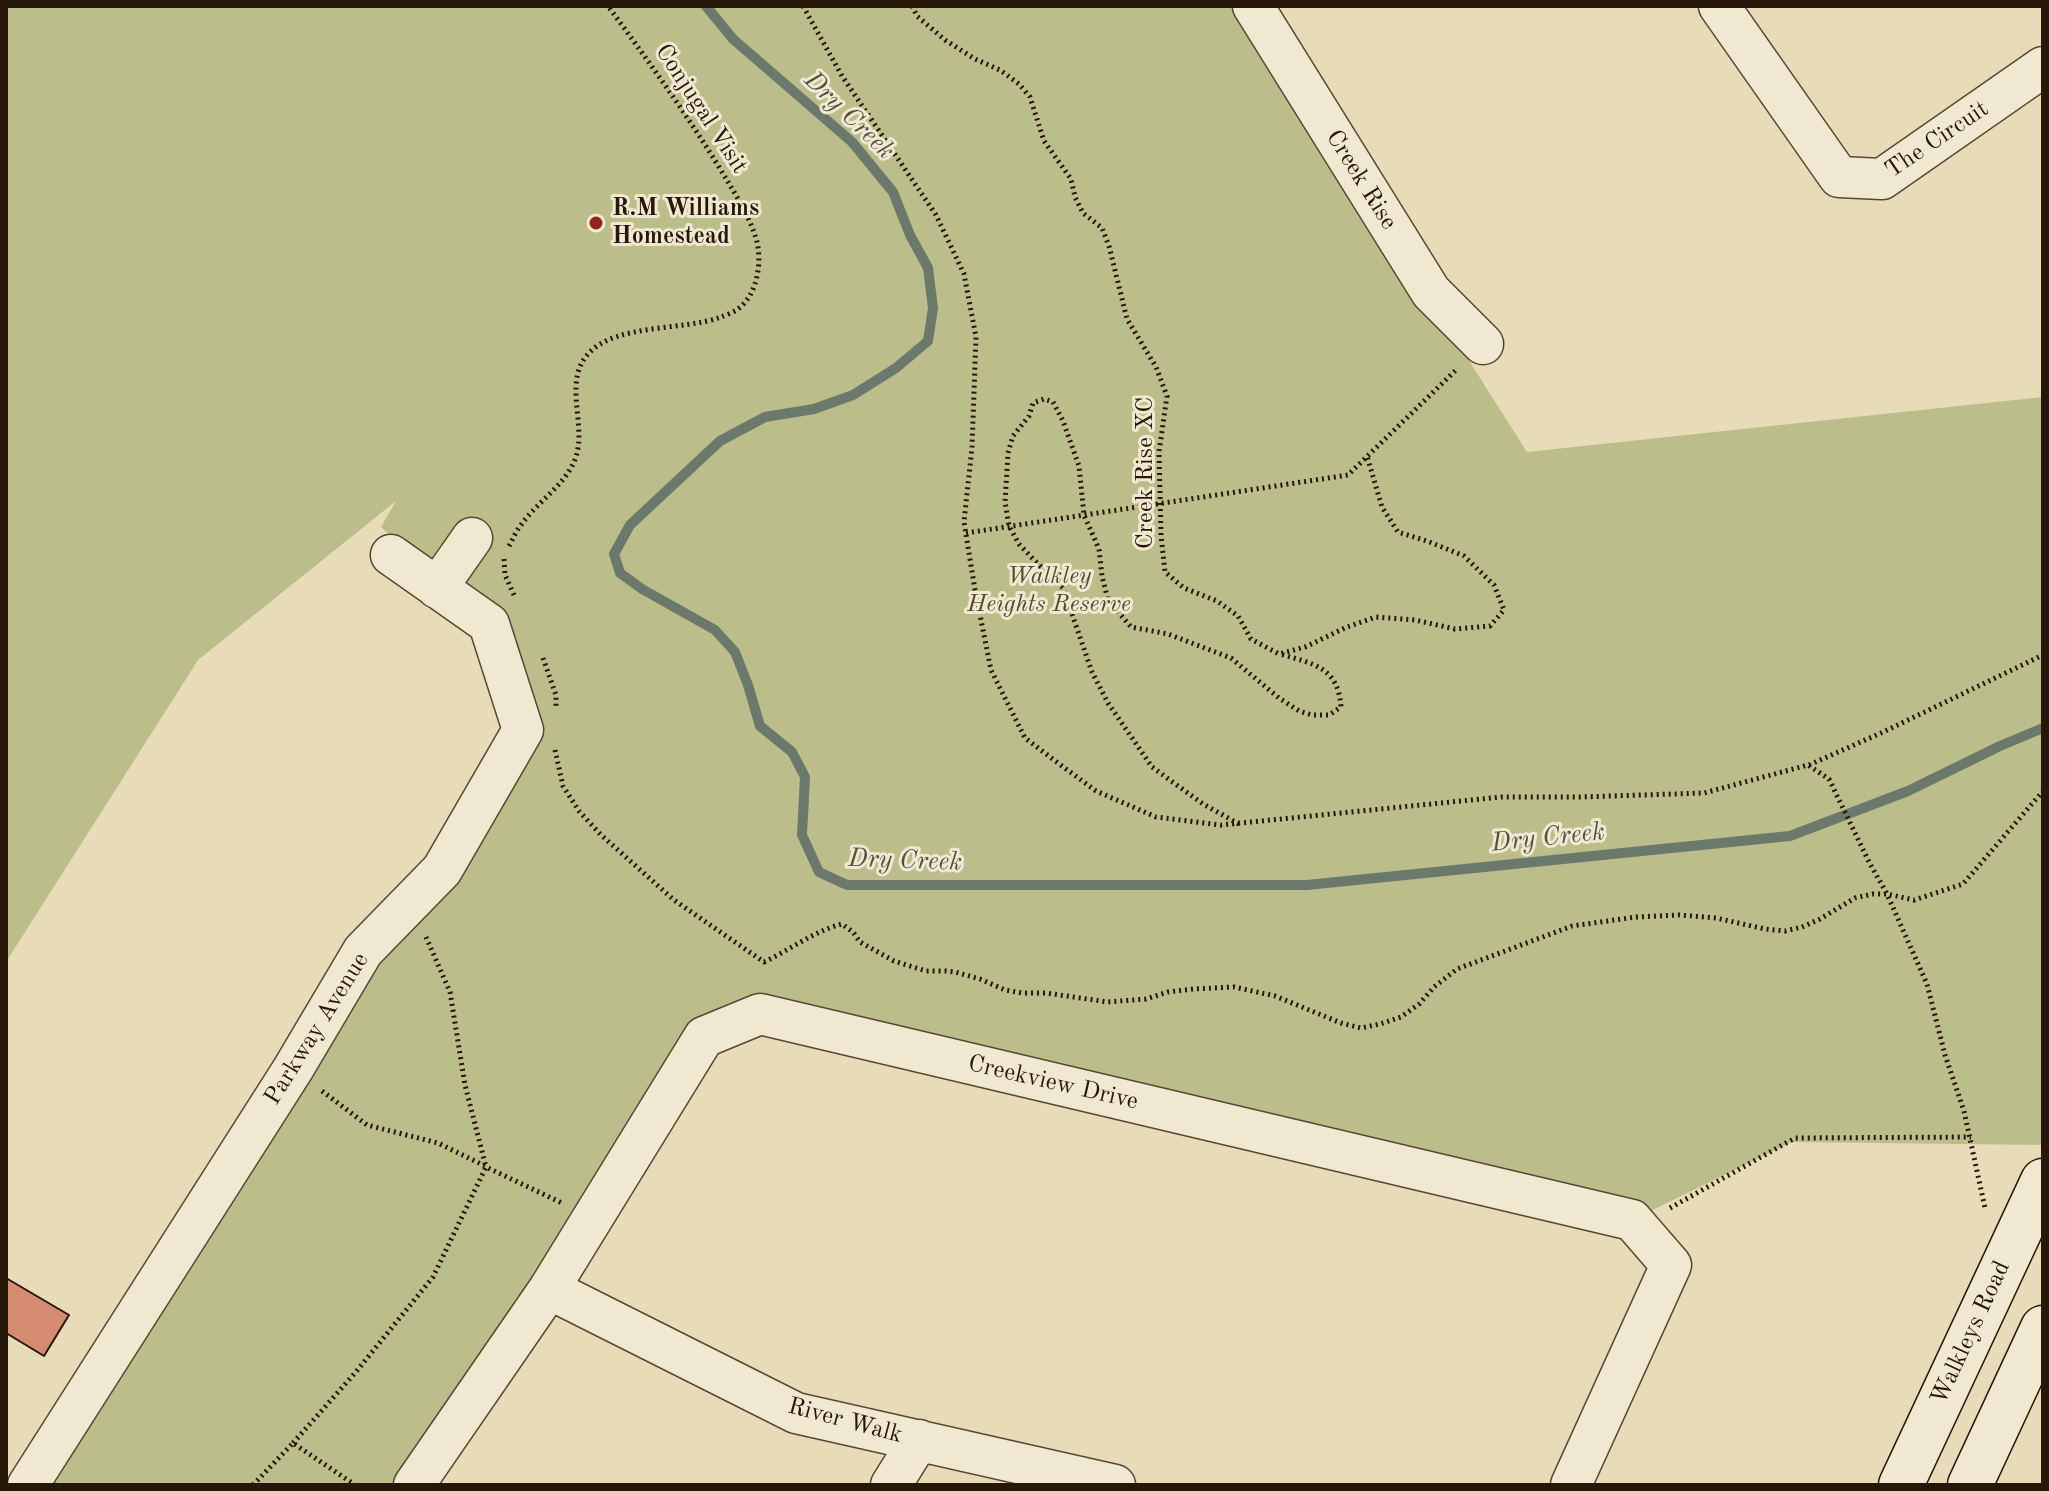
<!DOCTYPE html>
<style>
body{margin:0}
#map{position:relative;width:2049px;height:1491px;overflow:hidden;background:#e8dbb7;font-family:"Old Standard TT",serif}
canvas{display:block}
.frame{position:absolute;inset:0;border:8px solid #271708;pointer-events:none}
</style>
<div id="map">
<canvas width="2049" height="1491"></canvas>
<div class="frame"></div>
</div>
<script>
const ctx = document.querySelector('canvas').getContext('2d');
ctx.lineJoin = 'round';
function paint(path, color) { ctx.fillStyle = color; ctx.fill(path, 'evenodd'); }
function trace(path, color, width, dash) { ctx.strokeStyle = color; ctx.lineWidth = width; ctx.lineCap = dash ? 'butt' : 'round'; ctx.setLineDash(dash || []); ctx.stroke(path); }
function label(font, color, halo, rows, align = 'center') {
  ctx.font = font + ' "Old Standard TT",serif'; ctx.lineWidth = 6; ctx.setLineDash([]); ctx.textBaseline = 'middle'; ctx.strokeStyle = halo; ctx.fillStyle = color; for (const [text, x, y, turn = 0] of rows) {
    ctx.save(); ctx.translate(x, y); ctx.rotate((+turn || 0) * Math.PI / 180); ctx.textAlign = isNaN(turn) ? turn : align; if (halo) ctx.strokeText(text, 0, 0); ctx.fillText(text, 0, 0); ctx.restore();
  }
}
const green = new Path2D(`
 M6,6h1238l283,446 516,-55v748l-251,-3 -160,78 -872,-206 -56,23 -278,448h-381l477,-755 -33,-106 -108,-97 15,-26 -198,159 -192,302z`);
const stream = new Path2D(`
 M706,6l27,33 119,103 41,50 17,43 18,33 5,40 -5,33 -32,27 -43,27 -39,14 -49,8 -45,24 -90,84 -16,29 6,19 22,16 73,41 20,22 13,33 12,41 32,26 13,25 -3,58 17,37 28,13h460l483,-49 118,-45 92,-45 43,-18`);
const building = new Path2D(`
 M6,1278l63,37 -25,41 -38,-23z`);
const path = new Path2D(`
 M803,6l39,70 94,139 28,59 12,63 -4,110 -8,75 11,68 16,80 34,68 37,28 34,25 60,26 65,8 280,-28h79l124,-4 104,-28 21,14 40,83 18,32 27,6 49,-16 80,-93
 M912,6l5,10 28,24 30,19 25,11 19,14 11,13 14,44 27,38 4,18 8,16 19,15 7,18 18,73 29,48 11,29 -8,56 2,83 4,37 19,16 33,13 21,15 13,23 28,15 26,-7 42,-20 29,-10 39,3 40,9 35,-3 14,-16 -10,-25 -30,-29 -37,-15 -29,-9 -16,-25 -15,-51
 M966,533l382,-58 109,-106
 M509,546c4,-7 7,-15 12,-21 18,-26 52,-44 57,-77 5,-30 -13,-69 10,-94 28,-31 96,-23 133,-37 5,-2 13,-5 17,-8 19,-14 24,-45 19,-67 -6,-23 -20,-45 -32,-65 -36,-60 -76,-115 -117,-171
 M504,559l1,16 9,20
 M543,658l13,37v11
 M555,750l8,36 16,25 22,24 73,65 90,62c26,-12 50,-31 78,-38l11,8 7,10 34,19 32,10h20l9,1 25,7 25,11 17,3h24l62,9 38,-3 22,-7 25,-3 41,-2 41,9 66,27 20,5 19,-4 21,-7 18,-13 15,-17 23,-18 115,-43 64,-9 43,-2 37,3 49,11 20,2 17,-4 18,-8 35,-21 18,-4h14l40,90 18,71 19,56 21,97
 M1809,765l72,-32 162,-78
 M1239,824l-36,-20 -51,-37 -44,-64 -16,-31 -29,-84 -29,-28 -15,-16 -10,-18 -4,-24 3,-49 5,-17 16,-20 4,-13 11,-4 9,3 10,19 16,45 5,49 15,34 3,27 6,24 23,27 37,7 63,24 48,40 20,13 13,4h17l12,-8c-3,-40 -27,-43 -61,-53
 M426,937l24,55 15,93 21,82
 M322,1091l45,34 71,18 47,23
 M1670,1208l125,-70 176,-1
 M293,1443l62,-70 78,-96 53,-110 76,36
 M253,1485l40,-42 62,42`);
const street = new Path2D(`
 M1253,6l178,286 52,52
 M1719,6l120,171 43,2 161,-112
 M437,588l35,-50
 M549,1289l247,124 319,72
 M28,1485l265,-416 70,-118 79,-81 81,-140 -34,-106 -98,-69
 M414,1485l135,-196 155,-252 56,-23 872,206 39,45 -100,220
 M891,1485l28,-45`);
const secondary = new Path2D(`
 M1901,1485l142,-304
 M1970,1485l73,-157`);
const markers = [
 [596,223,8,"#8f2418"]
];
const streetNames = [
 ["Conjugal Visit",701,109,57],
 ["The Circuit",1937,140,-34],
 ["Creek Rise",1361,180,58],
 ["Creek Rise XC",1146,473,-90],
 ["Parkway Avenue",317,1029,-58],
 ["Creekview Drive",1053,1083,13],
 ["Walkleys Road",1971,1333,-65],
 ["River Walk",845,1421,15]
];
const poiNames = [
 ["R.M Williams",612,209],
 ["Homestead",612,237]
];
const parkNames = [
 ["Walkley",1049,577],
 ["Heights Reserve",1049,605]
];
const waterNames = [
 ["Dry Creek",849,116,44],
 ["Dry Creek",1548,838,-6],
 ["Dry Creek",905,861,2]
];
paint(green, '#bbbe8a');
trace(stream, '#6a796b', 10);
paint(building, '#d48b70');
trace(building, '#271708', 2);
trace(street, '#574834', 43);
trace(secondary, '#271708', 47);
trace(path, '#271708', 5, [2, 4]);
trace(street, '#f0e8d0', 40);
trace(secondary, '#f0e8d0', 44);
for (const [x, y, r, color] of markers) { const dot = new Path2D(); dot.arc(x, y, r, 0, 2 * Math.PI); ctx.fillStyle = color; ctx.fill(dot); trace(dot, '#f0e8d0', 3); }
label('24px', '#271708', '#f0e8d0', streetNames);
label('bold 24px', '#271708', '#f0e8d0', poiNames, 'left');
label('italic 24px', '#53492f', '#f0e8d0', parkNames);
label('italic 26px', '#4e5042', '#f0e8d0', waterNames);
</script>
